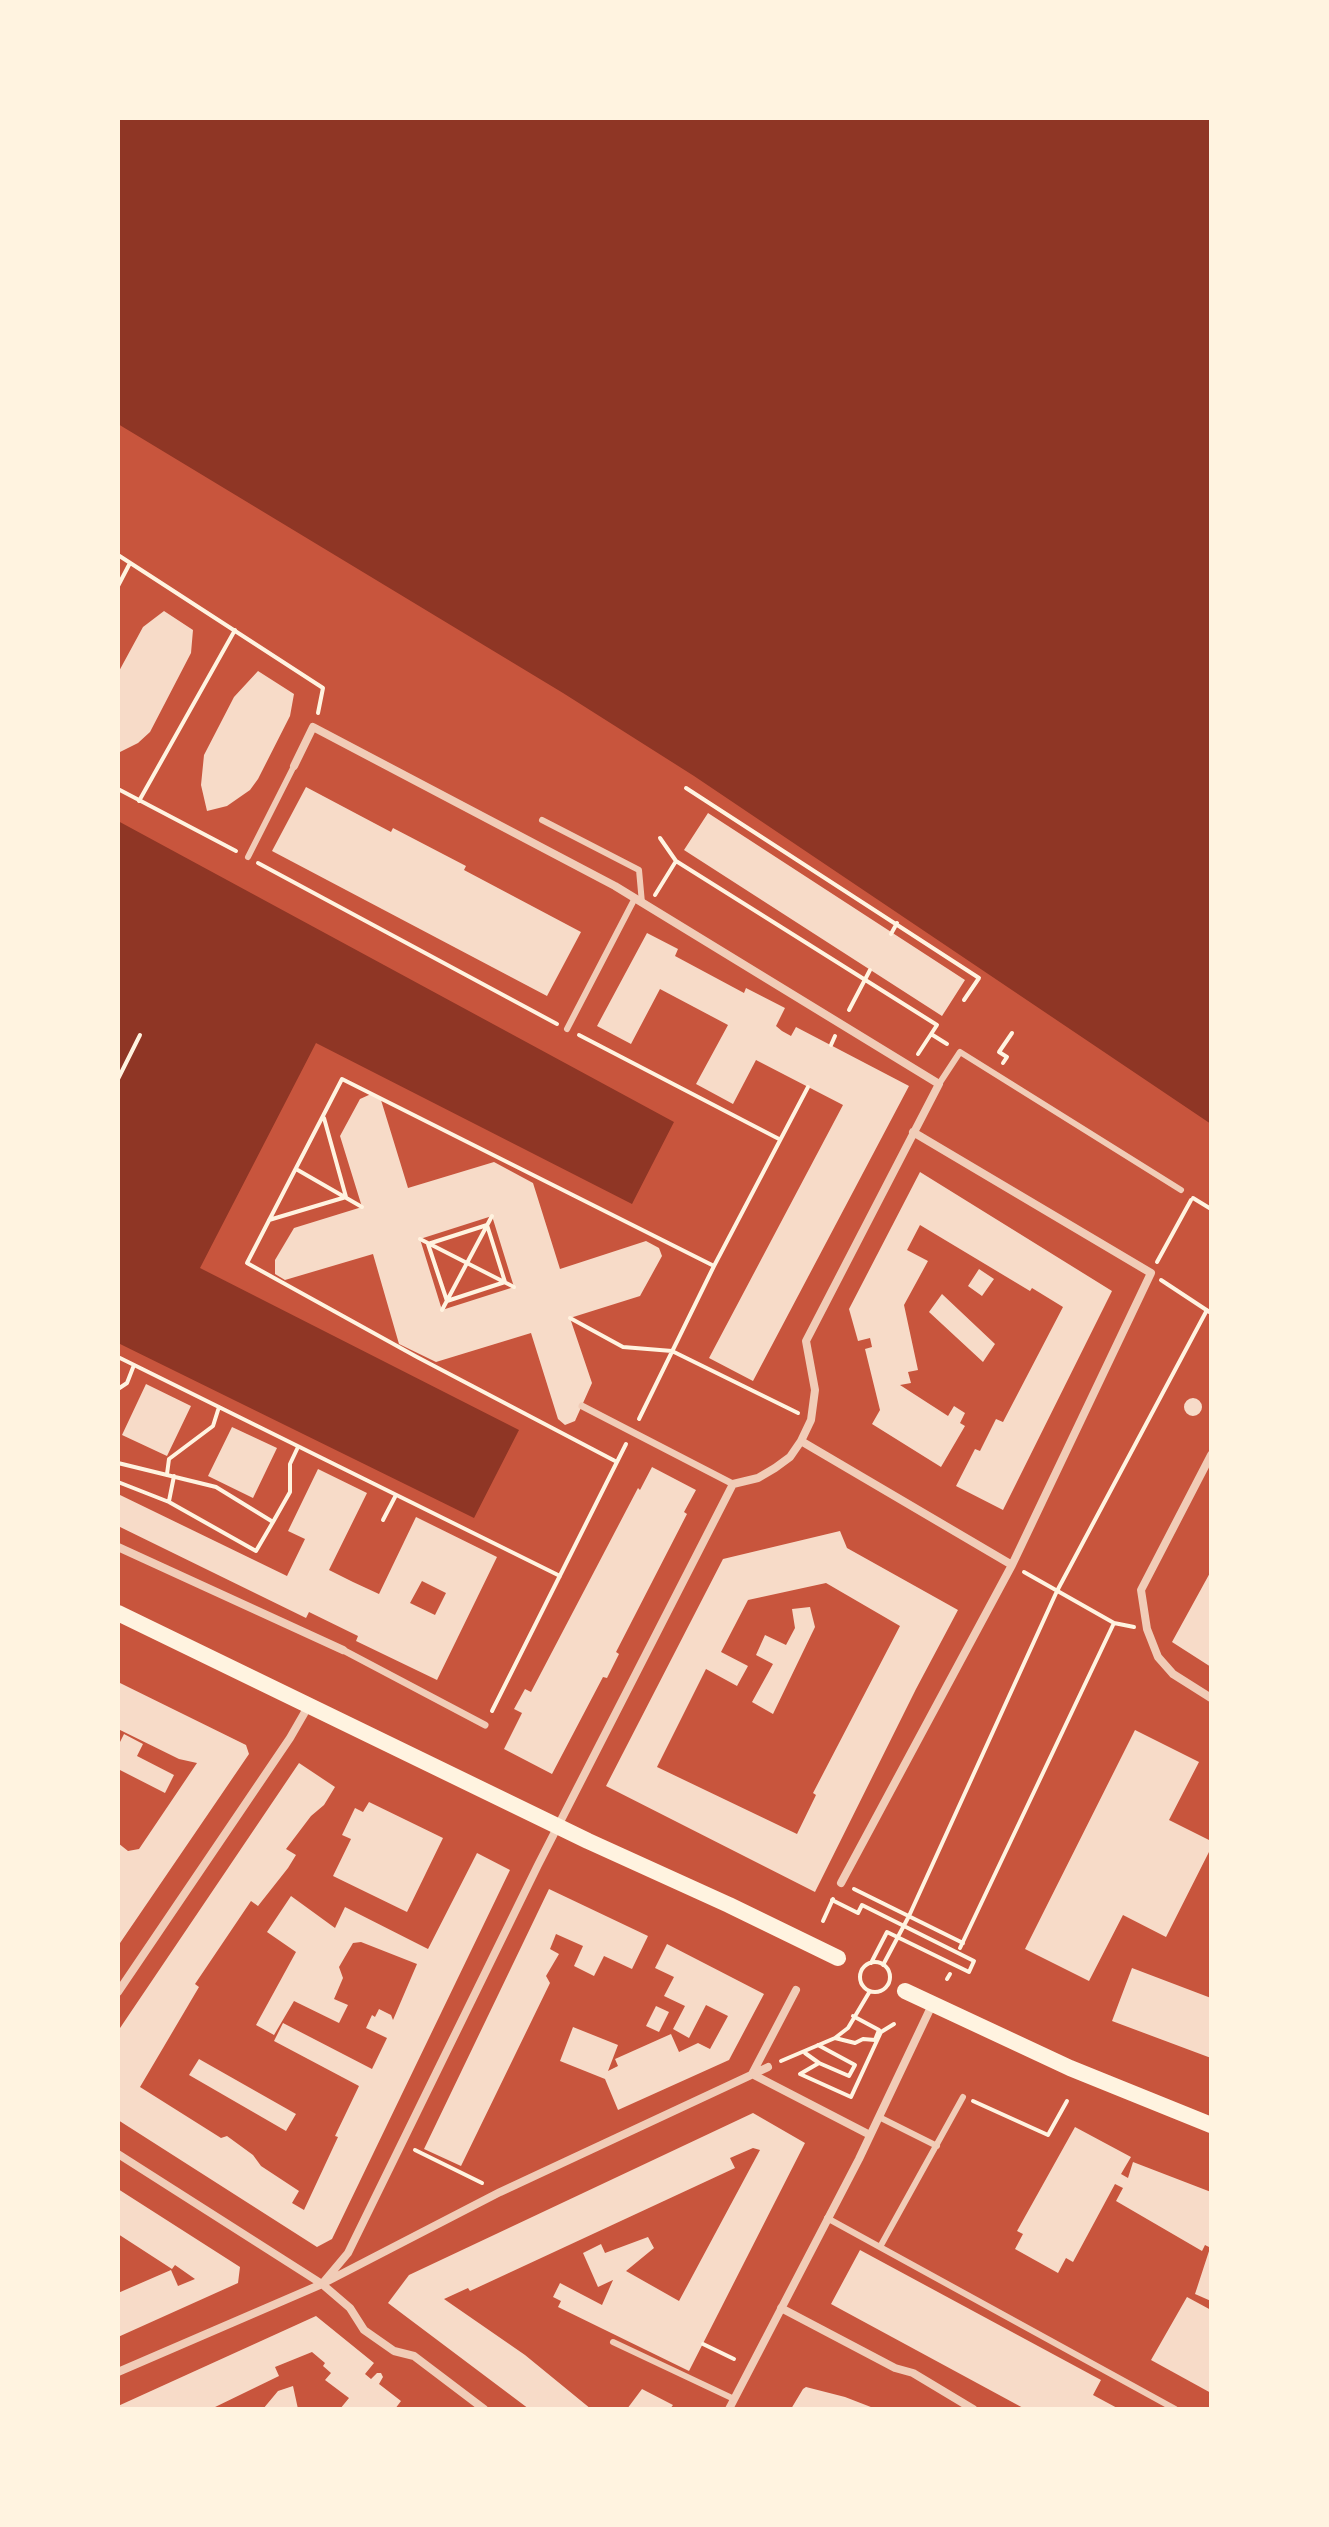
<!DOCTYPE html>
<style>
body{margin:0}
#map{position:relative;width:1329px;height:2527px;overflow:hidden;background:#c8553d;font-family:Commissioner,sans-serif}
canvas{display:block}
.frame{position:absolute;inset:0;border:120px solid #fff3e0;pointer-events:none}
</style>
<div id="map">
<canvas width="1329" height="2527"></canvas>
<div class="frame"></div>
</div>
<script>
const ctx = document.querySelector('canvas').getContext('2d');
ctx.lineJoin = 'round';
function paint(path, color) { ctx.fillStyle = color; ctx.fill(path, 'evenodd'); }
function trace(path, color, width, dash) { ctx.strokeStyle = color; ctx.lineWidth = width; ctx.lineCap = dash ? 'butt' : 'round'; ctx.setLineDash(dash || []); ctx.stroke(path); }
const water = new Path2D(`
 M118,118h1093v1006l-517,-348 -131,-83 -445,-269z
 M118,821l556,301 -42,82 -316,-161 -116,225 319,162 -45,88 -356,-175z`);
const building = new Path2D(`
 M164,611l29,19 -2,23 -41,79 -12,11 -20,10v-80l25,-46z
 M258,671l36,23 -4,22 -32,63 -8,11 -23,16 -20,5 -6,-26 3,-30 30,-58z
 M306,787l85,45 2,-4 73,38 -2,4 117,62 -34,64 -275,-145z
 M708,813l257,167 -23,36 -258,-166z
 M647,933l31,16 -3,7 69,37 2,-5 39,20 -9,18 6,5 9,5 5,-9 113,59 -156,295 -44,-23 134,-253 -87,-45 -23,44 -37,-20 32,-59 -68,-36 -29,55 -34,-18z
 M371,1094l10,6 27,88 86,-26 39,21 27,86 86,-28 13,7 3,8 -22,40 -70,22 22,65 -17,38 -10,4 -7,-6 -27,-86 -95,29 -37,-18 -26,-90 -88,26 -10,-6v-14l19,-32 68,-21 -22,-71 20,-37zM492,1216l22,71 -72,23 -22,-71z
 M920,1172l192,119 -109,219 -47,-24 19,-37 5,2 16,-32 7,3 60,-115 -31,-19 -2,3 -110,-66 -13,25 21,11 -24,44 14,65 -10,2 3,11 -11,2 48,31 6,-10 11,7 -5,10 5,3 -24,41 -69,-43 8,-14 -15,-61 7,-2 -2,-9 -12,3 -9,-32z
 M979,1269l15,10 -12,17 -14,-10z
 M942,1294l53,50 -12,18 -54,-50z
 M146,1384l45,22 -24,50 -45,-21z
 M1184 1407a9 9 0 1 1 18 0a9 9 0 1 1-18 0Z
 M232,1427l45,21 -24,50 -45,-22z
 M652,1467l44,23 -12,22 3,2 -71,138 3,2 -12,24 -4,-1 -51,97 -48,-25 18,-36 -8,-4 11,-20 6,3 107,-204 2,2z
 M318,1469l49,24 -38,77 24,12 26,12 37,-77 81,40 -60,123 -81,-39 2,-5 -49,-24 -3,6 -188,-92v-32l169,82 18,-37 -17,-8zM422,1581l24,12 -11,22 -25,-12z
 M840,1531l7,17 111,62 -42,79 -101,203 -209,-106 117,-227zM826,1583l74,43 -87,167 3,2 -19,39 -140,-67 49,-98 31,17 11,-20 -27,-14 27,-52z
 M1211,1571v96l-39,-25z
 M810,1607l5,20 -42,87 -21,-12 21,-38 -17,-9 9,-20 21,10 9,-17 -3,-19z
 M118,1682l128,63 3,9 -131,192v-103l10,8 11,-2 58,-86 -18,-4 -61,-30z
 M1135,1730l64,32 -30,58 42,21v7l-45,89 -43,-22 -34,66 -64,-32z
 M124,1734l19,10 -6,12 37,19 -9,18 -47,-24v-23z
 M299,1763l36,24 -11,18 -13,11 -25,33 10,6 -8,13 -30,38 -7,-5 -56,83 4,3 -59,100 81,51 6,-2 26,19 8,11 38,25 -7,12 12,7 34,-73 -3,-1 24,-50 -85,-45 9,-18 89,46 15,-31 -21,-10 6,-13 3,2 4,-8 12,6 2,5 24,-56 -56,-22 -8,1 -14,24 4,11 -9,21 14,6 -9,18 -45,-22 -20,34 -18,-10 40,-73 -29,-20 24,-36 44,32 10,-21 83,42 49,-96 33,17 -178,369 -15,8 -199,-127v-89z
 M369,1802l74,36 -36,74 -74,-36 18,-37 -9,-4 13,-27 8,4z
 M549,1889l99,47 -16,33 -28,-13 -10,20 -20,-10 9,-20 -27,-12 -6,15 9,5 -13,22 4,7 -89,183 -37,-17z
 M667,1944l97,50 -35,66 -111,50 -13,-31 -45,-18 13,-34 45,18 -10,26 10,-5 -3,-7 56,-25 8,18 19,-9 12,6 18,-33 -22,-11 -17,33 -16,-9 12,-23 -21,-10 10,-19 -19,-9z
 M1132,1968l79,30v60l-99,-37z
 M656,2006l13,6 -10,20 -13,-6z
 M199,2059l97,55 -10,17 -97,-56z
 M753,2113l52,30 -116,228 -131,-64 3,-6 -8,-4 7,-14 42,22 11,-25 -15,7 -15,-34 18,-9 4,9 43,-16 6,11 -28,23 53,30 81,-151 -7,-2 -23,10 5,10 -265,123 -2,-3 -24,11 81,56 66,54h-62l-141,-106 21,-28z
 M1075,2127l56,30 -10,17 7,4 5,-16 78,30v56l-6,-3 -3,6 -86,-50 7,-13 -8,-4 -42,78 -7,-4 -8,15 -43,-24 8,-15 -6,-3z
 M118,2189l122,78 -2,16 -120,54v-44l53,-23 7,16 17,-7 -20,-14 -3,4 -54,-35z
 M1210,2248h1v53l-16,-7z
 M860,2250l241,130 -8,15 26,14h-94l-194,-105z
 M1187,2297l24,13v83l-60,-33z
 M316,2316l58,47 -9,11 6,5 6,-6h4l2,4 -4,7 22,17 -6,8h-55l9,-11 -24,-18 6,-7 -8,-7 2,-3 -13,-11 -37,15 4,9 -68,33h-93v-3z
 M293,2386l5,23h-35l15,-18z
 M806,2387l39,10 31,12h-85l12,-20z
 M642,2389l31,16 -3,4h-43z`);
const path = new Path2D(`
 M118,555l205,133 -5,25
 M118,586l12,-23
 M686,788l293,190 -15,22
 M118,789l118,62
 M139,801l96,-171
 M660,838l16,23
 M258,863l299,161
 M655,895l21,-34 261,164 -19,29
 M891,934l6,-11
 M849,1010l21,-40
 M931,1034l16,10
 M579,1035l200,104
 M831,1045l4,-9
 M1003,1063l4,-6 -8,-5 13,-19
 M118,1079l22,-44
 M296,1169l66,38
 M1193,1198l18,11
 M269,1220l77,-23 -22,-79
 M487,1225l18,57 -58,19 -19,-57z
 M420,1239l94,48
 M1157,1262l34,-62
 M1161,1280l50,33
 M442,1310l50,-94
 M570,1318l53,29 49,4 126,62
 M118,1357l442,219
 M118,1389l9,-6 7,-18
 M639,1419l75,-153 94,-179
 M617,1462l-200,-105 -170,-94 95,-184 372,187
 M118,1463l98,24 57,35 17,-30v-28l8,-17
 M167,1474l2,-15 44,-33 6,-19
 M118,1482l51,20 87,49 17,-29
 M169,1501l5,-25
 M383,1520l13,-25
 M1024,1572l90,51 20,4
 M492,1711l134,-267
 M854,1889l109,54
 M832,1900l26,13 4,-8 112,56 -5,11 -82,-40 -16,31
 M823,1921l10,-22
 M960,1948l154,-325
 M860 1977a15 15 0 1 1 30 0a15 15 0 1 1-30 0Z
 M883,1965l26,-49 148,-325 150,-281
 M947,1979l3,-5
 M835,2038l20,5 8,-4 12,1 4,-10 -26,-14
 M818,2045l37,20 -6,11 -30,-13 -19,11 51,23 30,-65 13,-8
 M805,2053l14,10
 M781,2061l54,-23 13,-10 22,-37
 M973,2101l75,34 19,-34
 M415,2150l67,33
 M703,2344l31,15`);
const service = new Path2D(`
 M542,820l97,50 3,33
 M248,857l46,-91
 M567,1029l68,-131
 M939,1084l21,-32 221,138
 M879,2117l58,29
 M827,2218l348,191
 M880,2247l83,-150
 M613,2342l121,57`);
const pedestrian = new Path2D(`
 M582,1406l151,78
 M343,1650l142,75`);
const minor = new Path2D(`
 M294,766l19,-39 302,159 324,198 -133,257 9,49 -4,30 -10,21 -11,16 -15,11 -17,10 -25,6 -195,381 -190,388 -26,31
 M801,1441l211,124
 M1211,1455l-70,135 6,39 11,28 15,17 38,24
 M118,1547l225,103
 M841,1883l171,-318 139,-292 -238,-141
 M796,1990l-44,84 118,61
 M118,1992l172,-254 19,-33
 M118,2154l204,130 28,24 14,22 30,21 20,5 70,53
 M781,2308l114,60 18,5 60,36
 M118,2372l204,-88 178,-92 268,-125
 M729,2409l130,-250 73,-154`);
const secondary = new Path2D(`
 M118,1613l470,228 141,64 109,53
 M905,1991l165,77 141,57`);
paint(water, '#8f3625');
paint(building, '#f7dbc8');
trace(path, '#fff3e0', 4);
trace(service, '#f1ccb7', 6);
trace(pedestrian, '#f1ccb7', 7);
trace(minor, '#f1ccb7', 8);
trace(secondary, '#fff3e0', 16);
</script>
